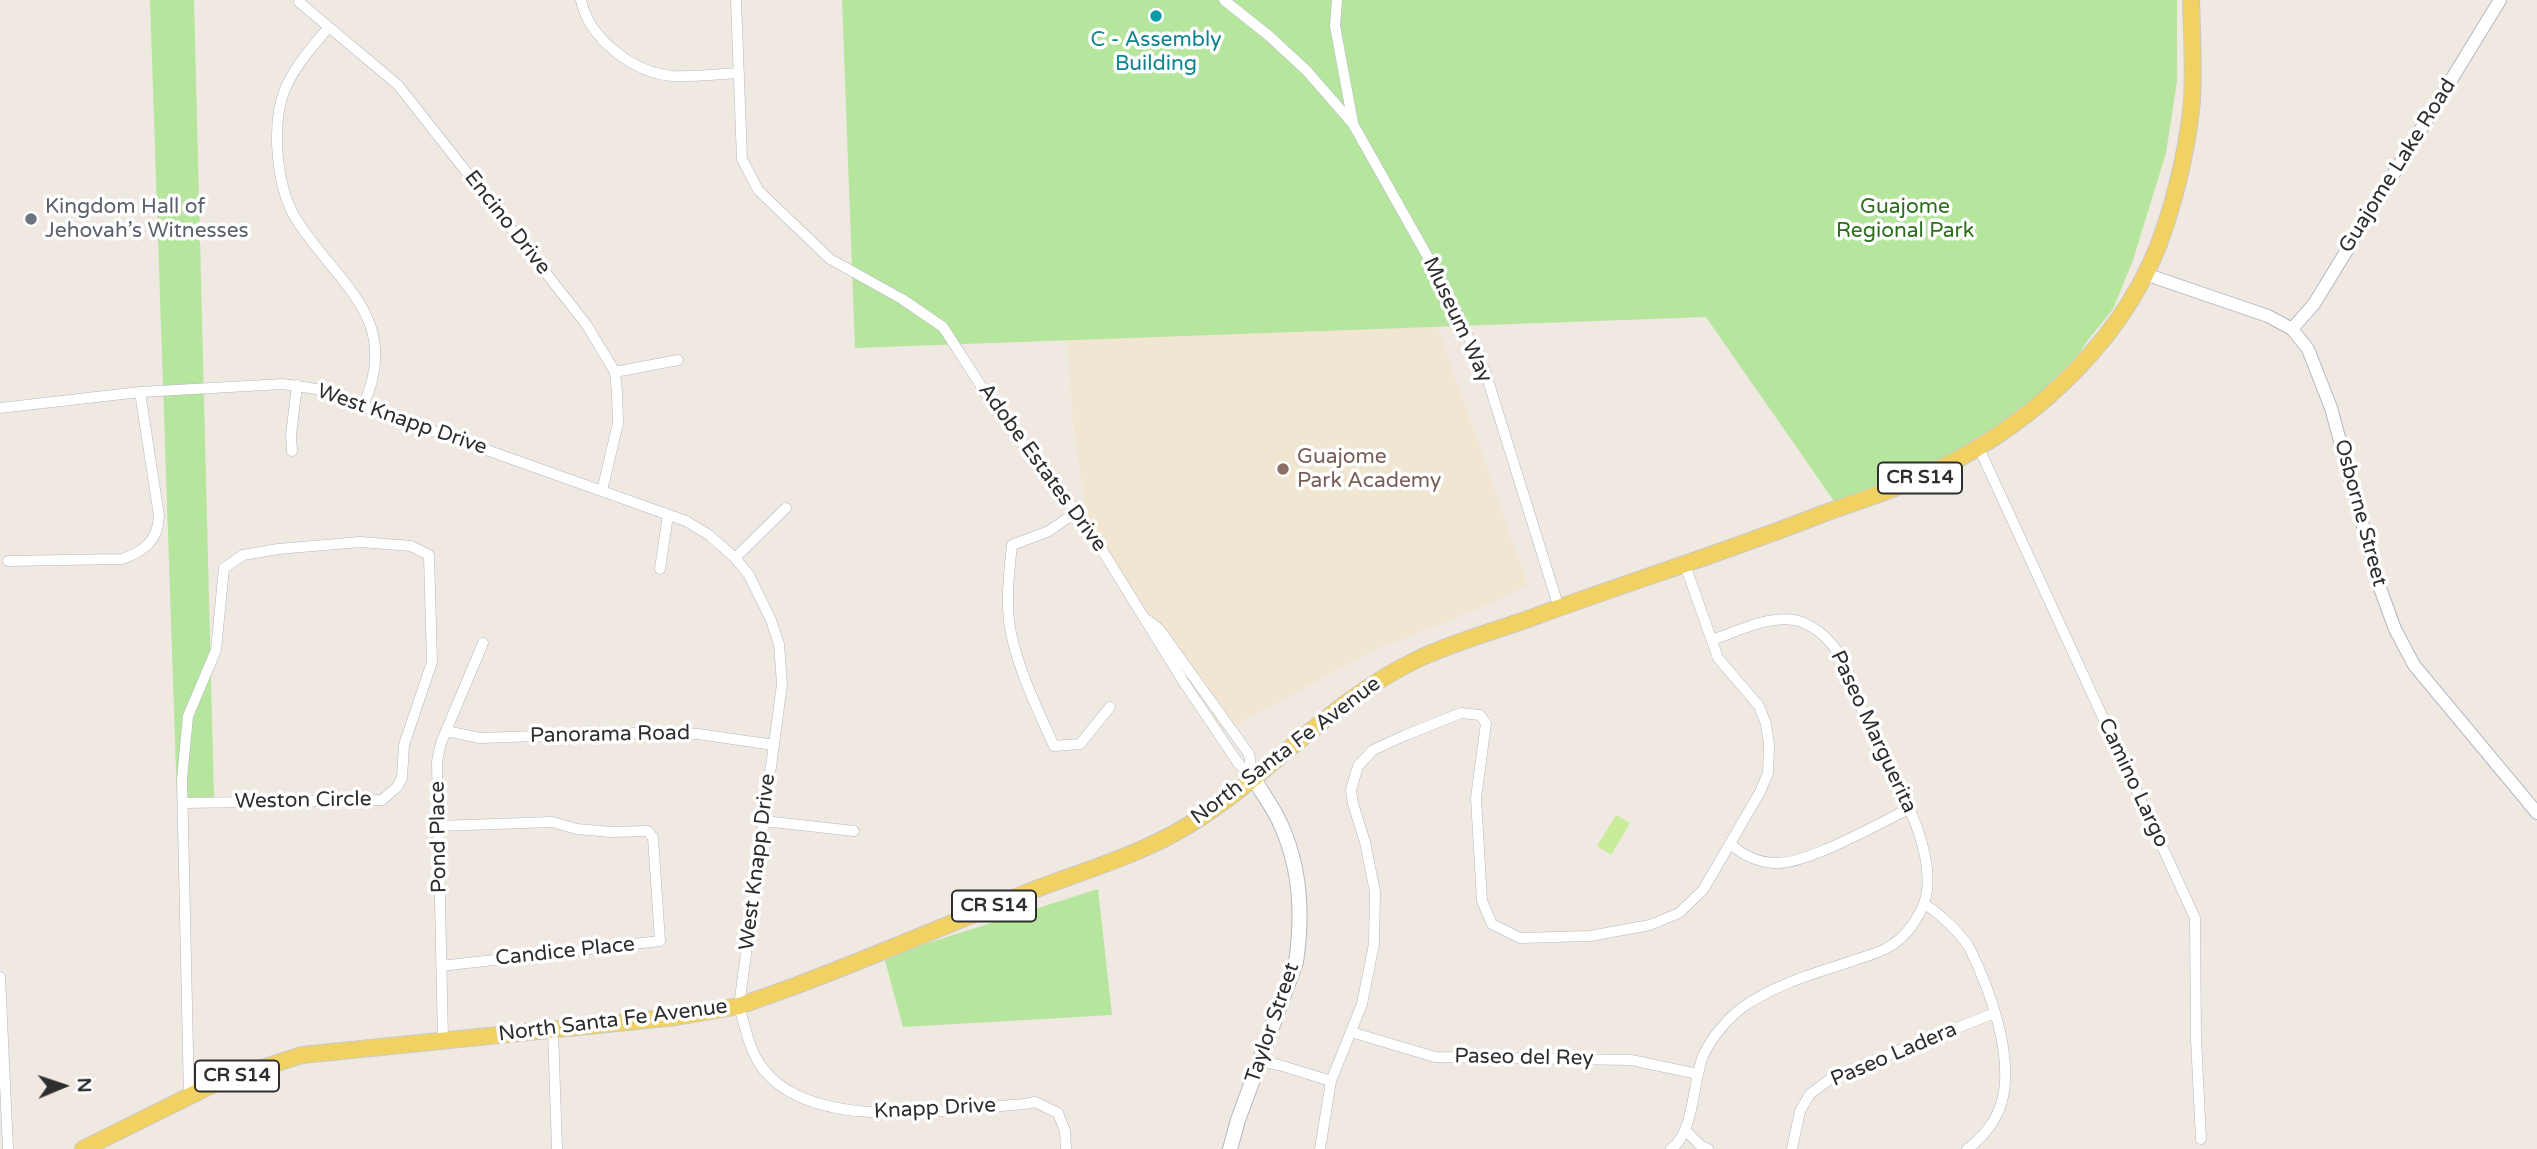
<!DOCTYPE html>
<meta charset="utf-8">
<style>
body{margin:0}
#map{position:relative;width:2537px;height:1149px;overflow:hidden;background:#efe9e1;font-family:"Varela Round",sans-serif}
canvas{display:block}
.north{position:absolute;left:28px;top:1051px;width:70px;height:70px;-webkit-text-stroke:5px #fff;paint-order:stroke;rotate:88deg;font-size:19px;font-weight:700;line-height:28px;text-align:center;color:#2e2e2e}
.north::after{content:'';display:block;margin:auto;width:24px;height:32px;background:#2e2e2e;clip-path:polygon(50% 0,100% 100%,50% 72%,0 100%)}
</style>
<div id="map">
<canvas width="2537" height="1149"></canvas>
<div class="north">N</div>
</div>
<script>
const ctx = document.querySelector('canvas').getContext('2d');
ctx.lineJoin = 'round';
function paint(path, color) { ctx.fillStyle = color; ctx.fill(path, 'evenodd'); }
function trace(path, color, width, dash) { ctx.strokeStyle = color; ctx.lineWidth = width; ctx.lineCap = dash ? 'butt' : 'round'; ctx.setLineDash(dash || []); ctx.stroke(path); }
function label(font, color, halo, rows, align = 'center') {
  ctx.font = font + ' "Varela Round",sans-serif'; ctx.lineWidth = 7; ctx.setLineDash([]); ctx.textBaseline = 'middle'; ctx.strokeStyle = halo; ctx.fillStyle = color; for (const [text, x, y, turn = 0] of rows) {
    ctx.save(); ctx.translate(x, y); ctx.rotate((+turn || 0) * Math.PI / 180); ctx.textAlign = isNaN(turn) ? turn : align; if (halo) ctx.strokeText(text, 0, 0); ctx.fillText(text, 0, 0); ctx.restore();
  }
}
const education = new Path2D(`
 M1412,253l116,332 -52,25 -103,41 -150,81 -137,-216 -13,-94 -7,-99z`);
const green = new Path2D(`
 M150,0h44l20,799h-37z
 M842,0h1335v81l-11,72 -33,107 -20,49 -25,31 -15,23 -60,57 -88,49 -89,35 -130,-187 -851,31z
 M1098,889l14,126 -209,12 -19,-70z`);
const pitch = new Path2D(`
 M1616,815l14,8 -19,32 -14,-9z`);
const minor = new Path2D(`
 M581,0c8,39 53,73 92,76 21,1 44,-2 66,-3
 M736,0l6,159 16,31 72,69 72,40 41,28 60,93 56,67 40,58 84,136 55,82 16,15
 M1224,0l44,35 39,36 46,53 85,151 47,96 74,237
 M1337,0l-2,26 18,97
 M299,2l99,83 188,239 29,48 2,21 1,30 -16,68
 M328,28c-16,19 -33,38 -43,61 -14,35 -9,97 11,130 41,65 107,99 67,187
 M615,372l63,-12
 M0,408l140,-16 143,-8 47,7 33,15 323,115 23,14 26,23 14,17 22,45 8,24 3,40 -43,322c6,20 10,43 22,60 48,69 192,43 264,38l10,-2 23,11 7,18 1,18
 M1979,448l216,470 1,121 5,100
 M292,451l-1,-16 6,-50
 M1076,512l-27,19 -37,14c-3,28 -7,60 -1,88 8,39 27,77 43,113l26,-2 30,-37
 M735,558l51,-50
 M8,561l114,-2c21,-7 36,-18 37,-43l-19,-124
 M660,569l8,-54
 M1148,620l11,9 90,125 4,23
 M446,731l34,7 147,-5 71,1 76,11
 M183,803l199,-3 15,-13 5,-9 2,-33 28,-83 -3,-107 -18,-9 -51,-4 -82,7 -35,6 -19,13 -8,82 -28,66 -6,63 7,317
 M764,821l90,10
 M438,826l114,-4 25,7 34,3 37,-1 5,7 7,103 -219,25
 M1731,844c11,11 27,18 43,19 31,3 105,-40 135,-54
 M1924,904c14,8 38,30 46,45 20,41 44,106 32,152 -5,19 -19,37 -35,48
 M0,977l8,172
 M553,1030l4,119
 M1351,1032l84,25 196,3 67,14
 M443,1040l-6,-279 4,-18 42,-100
 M1259,1061l20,4 52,16
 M1685,1130l15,15 8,4
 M1320,1149l11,-68 31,-77 12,-60 1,-52 -10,-50 -12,-38 -2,-14 7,-24 15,-16 33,-15 55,-22 19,2 6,8 -10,75 6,103 10,23 28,14 70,-2 60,-11 29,-12 24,-23 57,-98 8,-19 1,-29 -3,-20 -7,-18 -41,-48 -33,-93
 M1671,1149c23,-15 22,-69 32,-93 8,-18 25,-38 40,-49 34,-24 74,-34 112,-47 10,-4 21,-6 30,-11 18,-9 30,-25 38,-43 22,-53 -39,-145 -60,-193 -8,-19 -12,-42 -24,-59 -9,-14 -19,-24 -35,-31 -28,-12 -65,8 -92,17
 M1792,1149l8,-38 10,-17 24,-18 161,-63`);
const tertiary = new Path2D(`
 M2145,274l123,42 24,13 16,20 23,59 49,180 15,41 19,36 123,148
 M2292,329l22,-25 186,-304`);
const secondary = new Path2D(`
 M1230,1149l8,-29 58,-158c7,-47 5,-93 -15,-137 -7,-17 -19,-31 -27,-47`);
const primary = new Path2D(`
 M83,1149l135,-67 84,-27 374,-38 63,-11 56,-20c77,-29 154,-62 231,-93 53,-21 112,-37 161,-67 83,-50 141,-124 231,-167 38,-18 81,-29 121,-44 93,-34 186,-63 278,-99 40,-15 82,-27 120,-46 100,-49 193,-135 228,-243 13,-40 23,-84 27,-126 2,-33 0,-68 -1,-101`);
const markers = [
 [1156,16,7,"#0f9aa8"],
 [31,219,7,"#6b7280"],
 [1283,469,7,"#8d6e63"]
];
const shields = [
 [1920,478,84],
 [994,906,84],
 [237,1076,84]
];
const shieldNames = [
 ["CR S14",1920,478],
 ["CR S14",994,906],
 ["CR S14",237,1076]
];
const cultureNames = [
 ["C - Assembly",1156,40],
 ["Building",1156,64]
];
const streetNames = [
 ["Guajome Lake Road",2398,166,-58],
 ["Encino Drive",507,223,52],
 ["Museum Way",1457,320,65],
 ["West Knapp Drive",402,420,19],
 ["Adobe Estates Drive",1042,468,54],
 ["Osborne Street",2360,513,75],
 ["Paseo Marguerita",1873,732,65],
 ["Panorama Road",610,735,-1],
 ["North Santa Fe Avenue",1286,751,-37],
 ["Camino Largo",2133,783,65],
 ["Weston Circle",303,801,-1],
 ["Pond Place",439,837,-91],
 ["West Knapp Drive",758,862,-83],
 ["Candice Place",565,952,-6],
 ["North Santa Fe Avenue",613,1021,-7],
 ["Taylor Street",1273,1023,-71],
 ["Paseo Ladera",1894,1055,-23],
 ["Paseo del Rey",1524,1058,1],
 ["Knapp Drive",935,1109,-3]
];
const worshipNames = [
 ["Kingdom Hall of",45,207],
 ["Jehovah’s Witnesses",45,231]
];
const parkNames = [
 ["Guajome",1905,207],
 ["Regional Park",1905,231]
];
const educationNames = [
 ["Guajome",1297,457],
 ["Park Academy",1297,481]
];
paint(education, '#f0e6d1');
paint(green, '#b6e59e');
paint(pitch, '#c9ec9a');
trace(minor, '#b4b7c1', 11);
trace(tertiary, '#b4b7c1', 14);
trace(secondary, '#b4b7c1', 16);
trace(primary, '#c9c9c9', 18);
trace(minor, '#fff', 10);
trace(tertiary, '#fff', 12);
trace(secondary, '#fff', 14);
trace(primary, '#f2d163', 16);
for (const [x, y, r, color] of markers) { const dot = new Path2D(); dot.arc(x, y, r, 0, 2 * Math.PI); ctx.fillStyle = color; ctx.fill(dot); trace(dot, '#fff', 2.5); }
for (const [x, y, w] of shields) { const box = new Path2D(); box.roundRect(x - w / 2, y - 15.5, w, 31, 5); ctx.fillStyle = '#fff'; ctx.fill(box); trace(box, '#2e2e2e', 2); }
label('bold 19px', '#2e2e2e', null, shieldNames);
label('21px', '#0d838f', '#fff', cultureNames);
label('21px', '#2e2e2e', '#fff', streetNames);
label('21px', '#5b616d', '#fff', worshipNames, 'left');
label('21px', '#2c6e1b', '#fff', parkNames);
label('21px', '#785e54', '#fff', educationNames, 'left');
</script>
